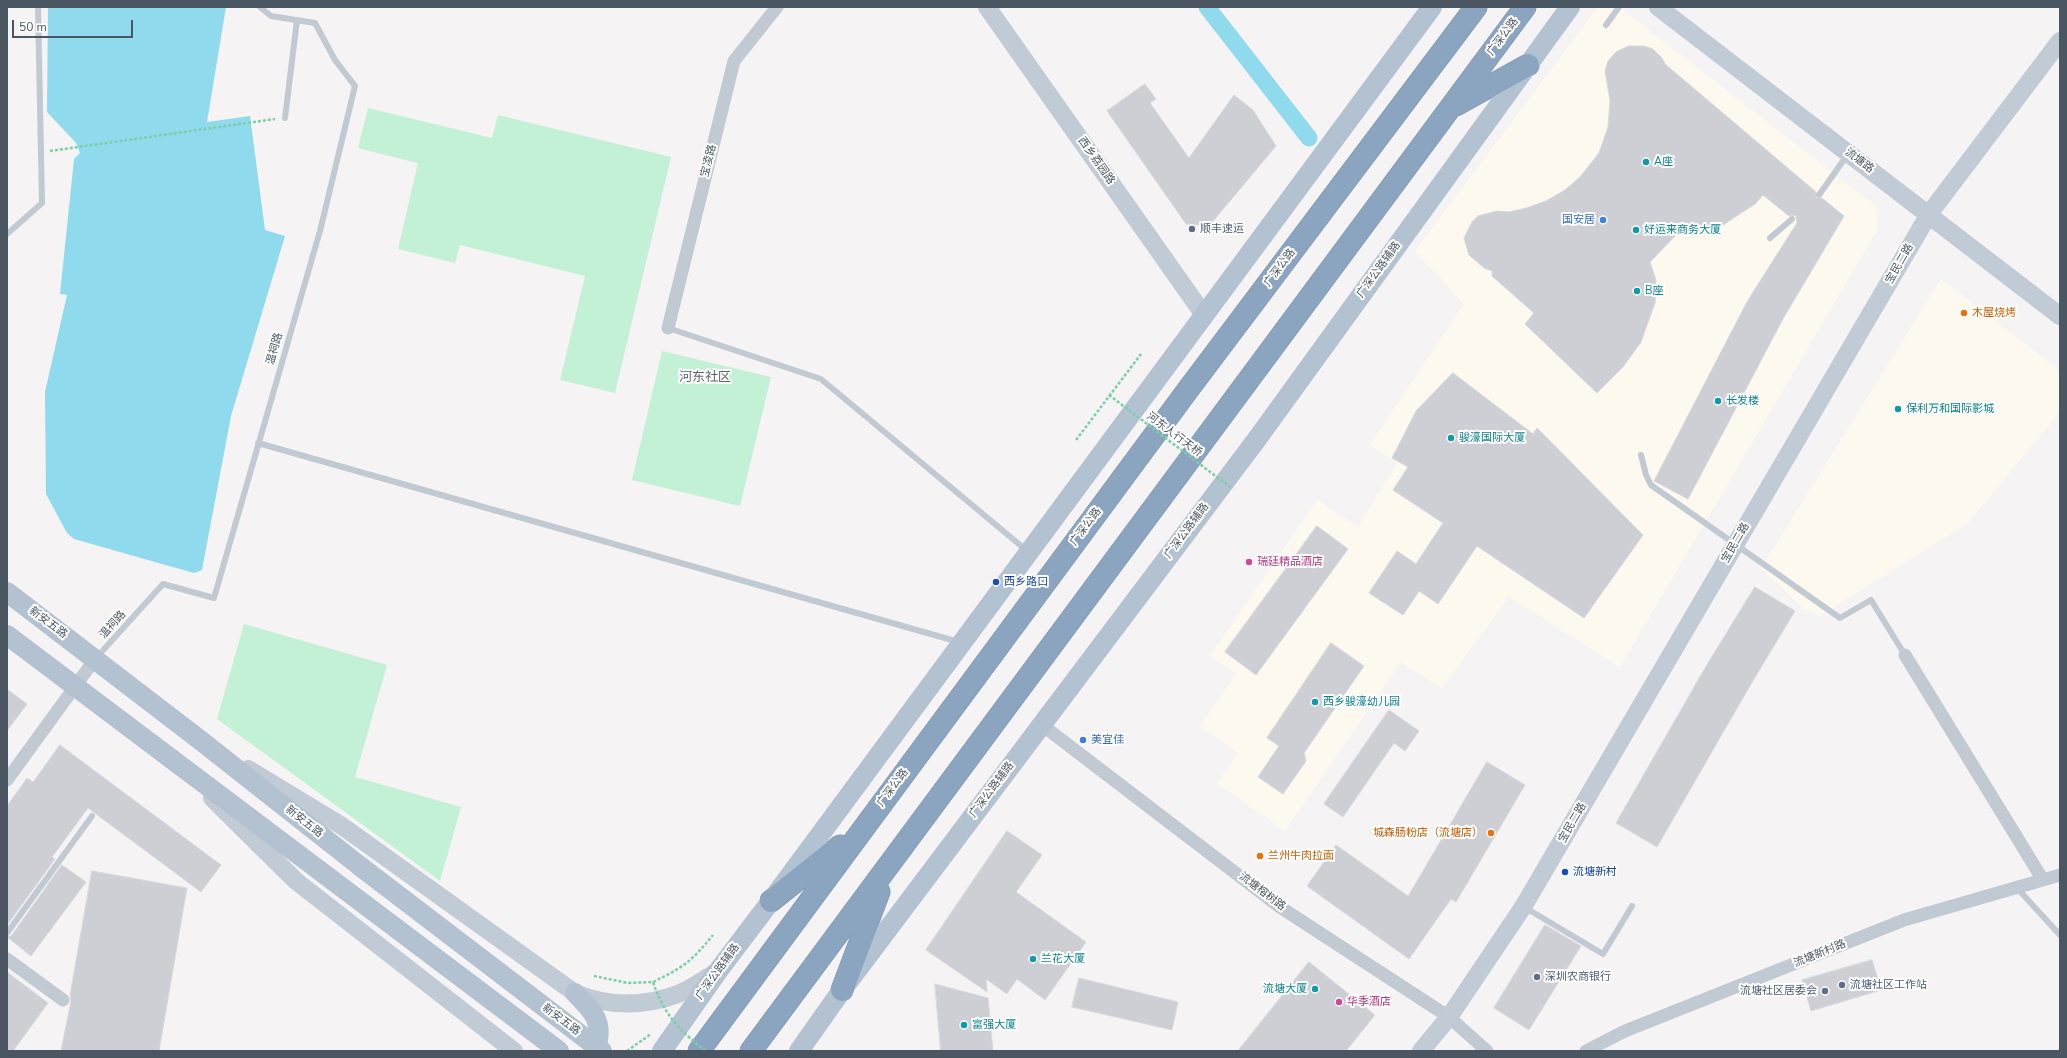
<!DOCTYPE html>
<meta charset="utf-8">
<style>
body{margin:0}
#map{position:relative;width:2067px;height:1058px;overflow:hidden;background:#f5f3f3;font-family:"Nunito Sans",sans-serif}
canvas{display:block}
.frame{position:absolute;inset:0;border:8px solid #4a5661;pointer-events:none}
.scale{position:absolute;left:12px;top:20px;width:121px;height:18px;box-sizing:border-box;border:2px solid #4a5661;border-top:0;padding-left:5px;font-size:12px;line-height:14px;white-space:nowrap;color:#4a5661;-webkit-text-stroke:3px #fff;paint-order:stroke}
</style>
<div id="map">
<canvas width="2067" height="1058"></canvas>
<div class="frame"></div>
<div class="scale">50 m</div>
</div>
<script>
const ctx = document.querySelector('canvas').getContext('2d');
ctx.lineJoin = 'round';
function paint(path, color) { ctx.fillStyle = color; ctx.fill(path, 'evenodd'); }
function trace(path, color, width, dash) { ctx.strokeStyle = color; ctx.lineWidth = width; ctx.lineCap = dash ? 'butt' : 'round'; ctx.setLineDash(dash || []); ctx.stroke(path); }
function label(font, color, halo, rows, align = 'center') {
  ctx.font = font + ' "Nunito Sans","Noto Sans SC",sans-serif'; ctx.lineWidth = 4; ctx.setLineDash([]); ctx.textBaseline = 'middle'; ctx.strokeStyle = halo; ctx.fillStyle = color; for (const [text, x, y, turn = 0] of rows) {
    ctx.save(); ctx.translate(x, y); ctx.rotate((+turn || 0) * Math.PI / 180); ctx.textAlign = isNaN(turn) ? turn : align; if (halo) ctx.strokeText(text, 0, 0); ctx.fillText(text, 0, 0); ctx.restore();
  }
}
const commercial = new Path2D(`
 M1598,7h21l258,200 1,22 -258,438 -111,-70 -67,91 -41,-26 -116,169 -68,-48 21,-30 -38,-27 36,-52 -26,-18 107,-156 41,27 39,-64 -27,-18 94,-141 -49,-53z
 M1941,279l119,92v41l-92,111 -148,93 -17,-7 -42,-41z`);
const green = new Path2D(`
 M368,108l124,30 6,-23 173,42 -56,236 -55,-13 25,-104 -125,-31 -5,18 -57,-14 20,-86 -60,-15z
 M662,351l109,26 -31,129 -108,-26z
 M244,624l143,41 -32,112 106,30 -21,74 -223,-162z`);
const water = new Path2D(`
 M48,7h178l-19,115 43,-6 15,114 20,6 -54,180 -29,154 -8,3 -120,-34 -7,-6 -21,-39 -1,-102 22,-97 -7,-1 14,-135 6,-6 -4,-10 -29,-31z`);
const canal = new Path2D(`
 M1207,7l102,131`);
const building = new Path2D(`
 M1629,46h15l9,3 9,9 3,6 151,128v6h6l22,18 -60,101 -96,182 -34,-18 94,-181 49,-77 -1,-7 -4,-1 -3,1 -26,-21 -8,9 -35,23 -21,6 -19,-2 -30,31 6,18 -1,23 -14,39 -18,25 -26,26 -72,-69 9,-11 -42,-37v-5l-8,-3 -15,-13 -5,-17 8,-16 6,-6 19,-5 12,1 17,-4 20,-7 19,-11 15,-13 19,-24 9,-26 2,-27 -5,-29 3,-10 8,-9z
 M1145,84l11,15 -6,4 39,55 45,-63 19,15 23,36 -67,80 -23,-2 -79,-113z
 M1453,373l80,61 4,-6 106,107 -59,83 -107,-72 -39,58 -19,-13 -16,24 -34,-22 28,-42 19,13 27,-41 -50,-33 15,-23 -16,-9 24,-47z
 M1317,526l31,23 -92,126 -31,-23z
 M1755,587l40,24 -44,73 -94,163 -41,-24 89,-155z
 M1331,643l33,23 -60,87 2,8 -23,33 -25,-17 21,-31 -12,-8z
 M7,689l20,15 -20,27z
 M1389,710l30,21 -14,20 -11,-8 -51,74 -19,-13z
 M60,745l161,120 -20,27 -113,-84 -36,49 3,2 -48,66v-119l20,-28 6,4z
 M1487,762l38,23 -69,117 -5,-3 -42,60 -102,-73 29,-41 72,51z
 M1007,831l35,24 -26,37 70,50 -41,58 -28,-21 -10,15 -21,-15 1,13 -61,-42z
 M62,865l24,17 -55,74 -24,-19 4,-1z
 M92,871l95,17 -28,163h-98l10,-50 -1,-5z
 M1545,925l36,21 -52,84 -35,-22z
 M1872,960l9,30 -70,21 -9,-31z
 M1309,962l66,53 -29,36h-108z
 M7,972l41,31 -35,48h-6z
 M1079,978l99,24 -6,28 -100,-23z
 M935,984l53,14 5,53h-52z`);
const path = new Path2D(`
 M50,151l225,-32
 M1076,440l65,-86
 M653,982c31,-15 39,-21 60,-47
 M627,1051l24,-17`);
const lane = new Path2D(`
 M1606,25l13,-18
 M285,118l12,-98
 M1819,195l29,-41
 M7,234l35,-31 -4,-196
 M1770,238l22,-19
 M668,328l153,51 205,171
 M258,443l701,199
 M1641,455l5,20 5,10 189,133 31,-18 34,55
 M96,658l67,-74 51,14 106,-367 35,-145 -20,-26 -20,-37 -44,-7 -11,-9
 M2017,888l43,47
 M1524,907l79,47 29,-48
 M7,933l85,-117`);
const street = new Path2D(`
 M668,328l66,-267 43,-54
 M1905,655l138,225
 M1042,725l238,182 169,110 38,34
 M7,780l88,-121
 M7,959l56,41
 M1586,1051l39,-20 279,-111 156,-45`);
const secondary = new Path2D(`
 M987,7l217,308
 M1658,7l402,309
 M248,769l94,57 233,167c34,14 68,14 103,1 13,-5 27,-15 40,-23
 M212,798l84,83 218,170
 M1421,1051l28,-34 74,-110 406,-693 131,-173`);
const primary = new Path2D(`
 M7,592l193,148 161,127
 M7,635l552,416
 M575,993c19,19 30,30 20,58
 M662,1051l56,-80 53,-70 661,-894
 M799,1051l43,-61 415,-551 313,-432`);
const highway = new Path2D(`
 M1456,105l72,-40
 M771,901l69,-55
 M842,990l37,-98
 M699,1051l488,-660 289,-384
 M751,1051l774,-1044`);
const pathBridge = new Path2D(`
 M1109,395l121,92
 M594,976l34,7 25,-1c11,32 26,49 53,69`);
const primaryBridge = new Path2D(`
 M361,867l241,184`);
const markers = [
 [1646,162,4,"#0f9aa8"],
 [1603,220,4,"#3f7fe0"],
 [1192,229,4,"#5c6f8a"],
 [1636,230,4,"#0f9aa8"],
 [1637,291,4,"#0f9aa8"],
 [1964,313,4,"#e8710a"],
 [1718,401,4,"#0f9aa8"],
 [1898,409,4,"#0f9aa8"],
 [1451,438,4,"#0f9aa8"],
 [1249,562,4,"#d1479c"],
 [996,582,4,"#1a4fb4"],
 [1315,702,4,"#0f9aa8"],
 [1083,740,4,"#3f7fe0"],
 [1491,833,4,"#e8710a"],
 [1260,856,4,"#e8710a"],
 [1565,872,4,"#1a4fb4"],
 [1033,959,4,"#0f9aa8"],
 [1537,977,4,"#5c6f8a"],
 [1842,985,4,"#5c6f8a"],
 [1315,989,4,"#0f9aa8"],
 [1825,991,4,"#5c6f8a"],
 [1339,1002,4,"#d1479c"],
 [964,1025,4,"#0f9aa8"]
];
const streetNames = [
 ["广深公路",1503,37,-53],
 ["宝凌路",709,161,-76],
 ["西乡荔园路",1096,161,55],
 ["流塘路",1859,161,37],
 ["宝民二路",1900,264,-60],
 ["广深公路",1280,268,-53],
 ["广深公路辅路",1379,270,-54],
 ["温祠路",275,349,-74],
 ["河东人行天桥",1174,435,37],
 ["广深公路",1086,527,-53],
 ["广深公路辅路",1187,531,-53],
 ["宝民二路",1736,543,-60],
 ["新安五路",48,623,37],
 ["温祠路",113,625,-48],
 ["广深公路",893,788,-53],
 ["广深公路辅路",992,790,-53],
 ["新安五路",304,822,38],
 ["宝民二路",1573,823,-60],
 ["流塘榕树路",1262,892,37],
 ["流塘新村路",1820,954,-22],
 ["广深公路辅路",718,972,-54],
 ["新安五路",561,1020,37]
];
const cultureNames = [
 ["A座",1654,162],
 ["好运来商务大厦",1644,230],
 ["B座",1645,291],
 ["长发楼",1726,401],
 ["保利万和国际影城",1906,409],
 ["骏濠国际大厦",1459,438],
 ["西乡骏濠幼儿园",1323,702],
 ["兰花大厦",1041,959],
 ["流塘大厦",1307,989,"right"],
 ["富强大厦",972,1025]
];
const shopNames = [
 ["国安居",1595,220],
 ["美宜佳",1091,740,"left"]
];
const serviceNames = [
 ["顺丰速运",1200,229],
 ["深圳农商银行",1545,977],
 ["流塘社区工作站",1850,985],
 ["流塘社区居委会",1817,991,"right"]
];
const foodNames = [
 ["木屋烧烤",1972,313],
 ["城森肠粉店（流塘店）",1483,833,"right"],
 ["兰州牛肉拉面",1268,856]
];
const hotelNames = [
 ["瑞廷精品酒店",1257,562],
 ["华季酒店",1347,1002]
];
const transitNames = [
 ["西乡路口",1004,582],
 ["流塘新村",1573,872]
];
const quarterNames = [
 ["河东社区",705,378]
];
paint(commercial, '#fdf9ef');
paint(green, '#c3f1d5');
paint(water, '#90daee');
trace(canal, '#90daee', 17);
paint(building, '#cdcfd5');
trace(building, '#d7d9de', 1);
trace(highway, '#7690ad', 23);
trace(path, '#7ad0a6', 2.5, [3, 2]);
trace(lane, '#c1cad2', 6);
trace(street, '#c1cad2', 13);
trace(secondary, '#c1cbd6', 18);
trace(primary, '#b3c2d1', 20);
trace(highway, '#8ba5c1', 22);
trace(pathBridge, '#7ad0a6', 2.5, [3, 2]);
trace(primaryBridge, '#b3c2d1', 20);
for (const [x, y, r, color] of markers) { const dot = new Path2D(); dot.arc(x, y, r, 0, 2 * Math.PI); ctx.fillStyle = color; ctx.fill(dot); trace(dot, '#fff', 1.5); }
label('11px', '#4a5661', '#fff', streetNames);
label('11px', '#0d838f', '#fff', cultureNames, 'left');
label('11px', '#366cbe', '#fff', shopNames, 'right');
label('11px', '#4e5e75', '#fff', serviceNames, 'left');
label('11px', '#c56008', '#fff', foodNames, 'left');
label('11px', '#b23c85', '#fff', hotelNames, 'left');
label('11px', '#164399', '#fff', transitNames, 'left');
label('13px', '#5f6368', '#fff', quarterNames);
</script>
